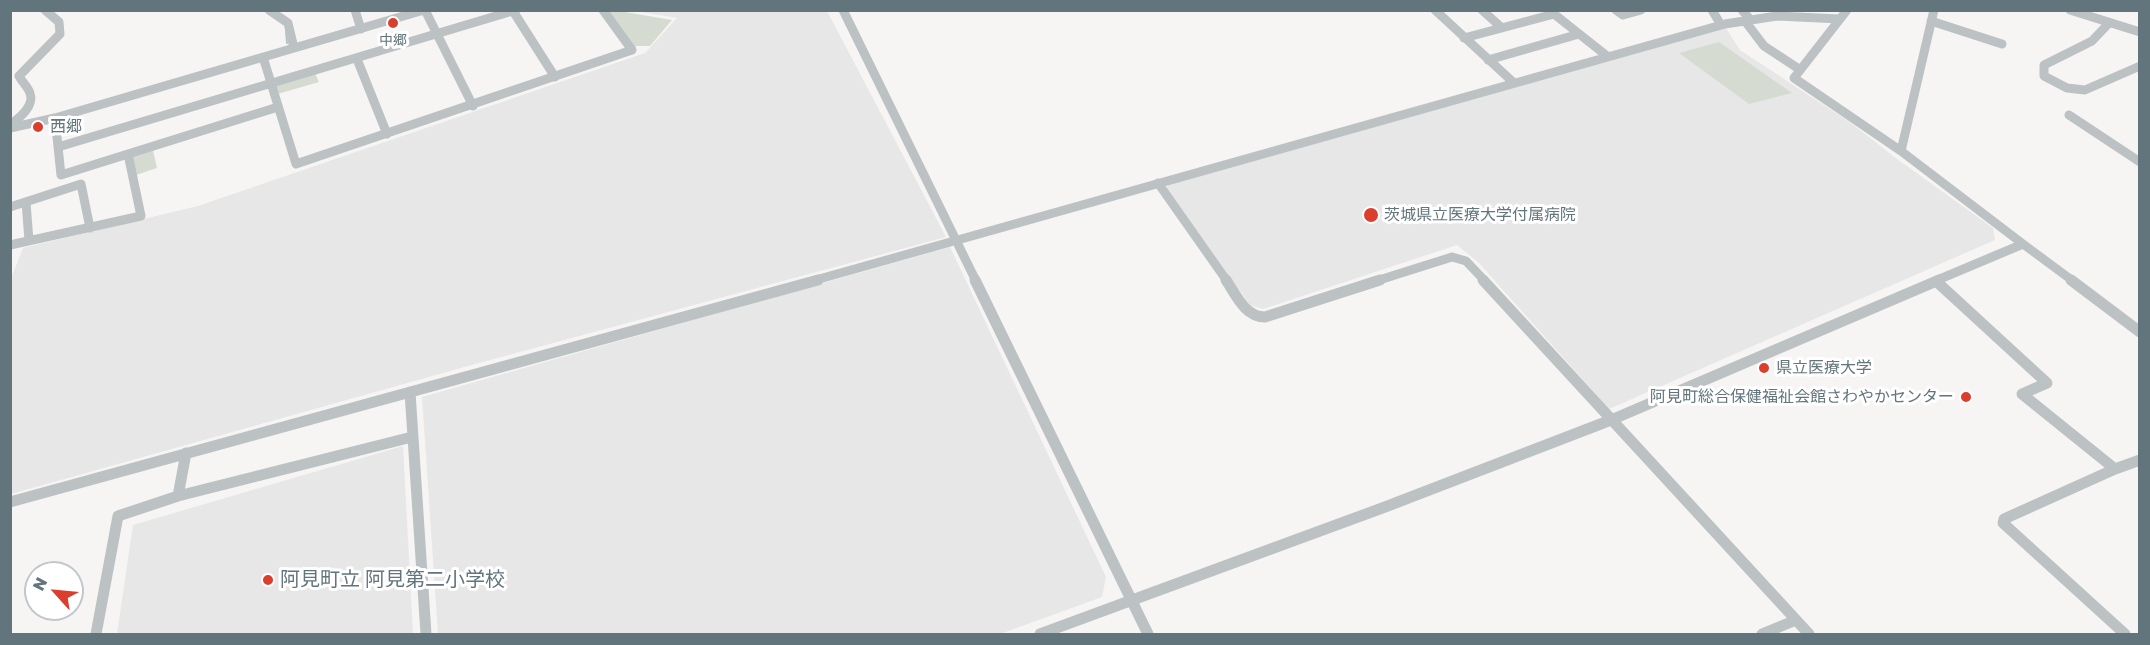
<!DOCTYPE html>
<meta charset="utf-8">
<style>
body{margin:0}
#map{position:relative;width:2150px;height:645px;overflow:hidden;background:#f6f5f3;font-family:"Golos Text",sans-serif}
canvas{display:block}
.frame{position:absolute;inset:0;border:12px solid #62757c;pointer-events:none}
.north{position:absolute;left:24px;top:561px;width:60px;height:60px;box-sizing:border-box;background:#fff;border:2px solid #c0c8cb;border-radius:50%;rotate:297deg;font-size:16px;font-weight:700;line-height:24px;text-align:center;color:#62757c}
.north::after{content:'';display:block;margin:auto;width:21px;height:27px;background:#db3e2d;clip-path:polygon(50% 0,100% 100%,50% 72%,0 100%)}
</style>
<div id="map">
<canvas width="2150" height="645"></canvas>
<div class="frame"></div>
<div class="north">N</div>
</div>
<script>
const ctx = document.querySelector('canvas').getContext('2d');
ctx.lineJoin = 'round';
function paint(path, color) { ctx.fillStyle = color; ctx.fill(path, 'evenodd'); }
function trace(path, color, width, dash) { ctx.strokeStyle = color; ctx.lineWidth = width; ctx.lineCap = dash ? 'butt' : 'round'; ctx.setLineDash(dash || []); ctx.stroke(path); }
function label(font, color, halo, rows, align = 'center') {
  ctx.font = font + ' "Golos Text","Noto Sans JP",sans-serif'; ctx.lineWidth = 6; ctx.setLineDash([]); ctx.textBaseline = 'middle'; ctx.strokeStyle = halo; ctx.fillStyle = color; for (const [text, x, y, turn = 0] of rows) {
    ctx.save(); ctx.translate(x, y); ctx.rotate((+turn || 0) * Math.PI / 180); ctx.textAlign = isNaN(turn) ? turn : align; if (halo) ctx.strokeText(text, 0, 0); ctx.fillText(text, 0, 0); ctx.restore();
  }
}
const built = new Path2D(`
 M630,10l197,1 119,226 -478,129 -457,128 -1,-213 13,-33 175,-42 447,-153 32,-35z
 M1726,28l14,22 111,73 46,36 96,69 2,12 -386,169 -130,-146 -22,-18 -194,64 -13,-4 -84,-116 3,-6z
 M950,247l156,330 -4,20 -102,37h-562l-16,-237z
 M403,446l10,188h-296l16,-109z`);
const green = new Path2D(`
 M604,11h15l53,9 -22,26h-14l-3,4z
 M1719,42l73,51 -43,11 -70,-51z
 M314,71l5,11 -45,13 -4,-11z
 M152,146l5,22 -24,8 -5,-22z`);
const stream = new Path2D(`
 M286,31l1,12`);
const minorFar1 = new Path2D(`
 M269,10l19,13 6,25
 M355,10l6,19
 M425,10l48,96
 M843,10l133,271
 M1435,10l79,73
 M1482,10l20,18
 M1616,10l7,5 18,-5
 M1712,10l9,15
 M1742,10l6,7 -3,4 19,25 35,23
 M1847,10l-53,68 107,73 122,93 -88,37
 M2070,10l70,22
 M513,11l42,66
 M1931,21l71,23
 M2109,23l-17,18 -48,24v11l23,12 18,2 55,-24
 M1464,38l90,-24 53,42
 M263,57l33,107 336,-114 -29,-40
 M357,59l30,75
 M1488,60l91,-26
 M2069,115l71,47
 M55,118l6,57 217,-68
 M10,125c9,-7 25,-19 20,-32 -2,-6 -8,-11 -11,-17l41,-42 -1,-12 -14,-12
 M10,128l45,-10 369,-108
 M58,147l458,-137
 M1901,151l33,-141
 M1158,183l69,98
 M26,202l3,39
 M10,207l71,-23 9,44
 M2023,244l50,37
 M10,245l131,-29 -13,-62
 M812,281l913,-257 52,-8 63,3
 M1376,281l76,-24 14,4 19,20`);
const minor = new Path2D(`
 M975,280l173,354
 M1226,280c10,15 19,37 39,37l115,-37
 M1483,280l326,354
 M2071,280l69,52
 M1937,282l110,101 -25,11 93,75 -111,50 -1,4 122,111
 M410,392l16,242
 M2115,469l25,-9
 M178,496l8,-43
 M10,502l808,-222
 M96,634l22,-118 60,-20 234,-59
 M1040,634l345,-127 226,-87 328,-140
 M1762,634l34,-14`);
const markers = [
 [393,23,6,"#db3e2d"],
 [38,127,6,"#db3e2d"],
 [1371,215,8,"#db3e2d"],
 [1764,368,6,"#db3e2d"],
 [1966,397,6,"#db3e2d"],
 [268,580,6,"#db3e2d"]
];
const farPoinames = [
 ["中郷",393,41]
];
const poiNames = [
 ["西郷",50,127],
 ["茨城県立医療大学付属病院",1384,215],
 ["県立医療大学",1776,368],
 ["阿見町総合保健福祉会館さわやかセンター",1954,397,"right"]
];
const nearPoinames = [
 ["阿見町立 阿見第二小学校",280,580]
];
paint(built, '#e6e7e6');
paint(green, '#d6dbd2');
trace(stream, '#b4c3c5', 2);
trace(minorFar1, '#bcc2c4', 9);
trace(minor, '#bcc2c4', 11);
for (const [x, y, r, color] of markers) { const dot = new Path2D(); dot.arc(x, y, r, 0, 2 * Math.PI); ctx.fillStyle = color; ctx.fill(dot); trace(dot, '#fff', 2); }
label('14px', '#62757c', '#fff', farPoinames);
label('16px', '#62757c', '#fff', poiNames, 'left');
label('20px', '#62757c', '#fff', nearPoinames, 'left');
</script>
